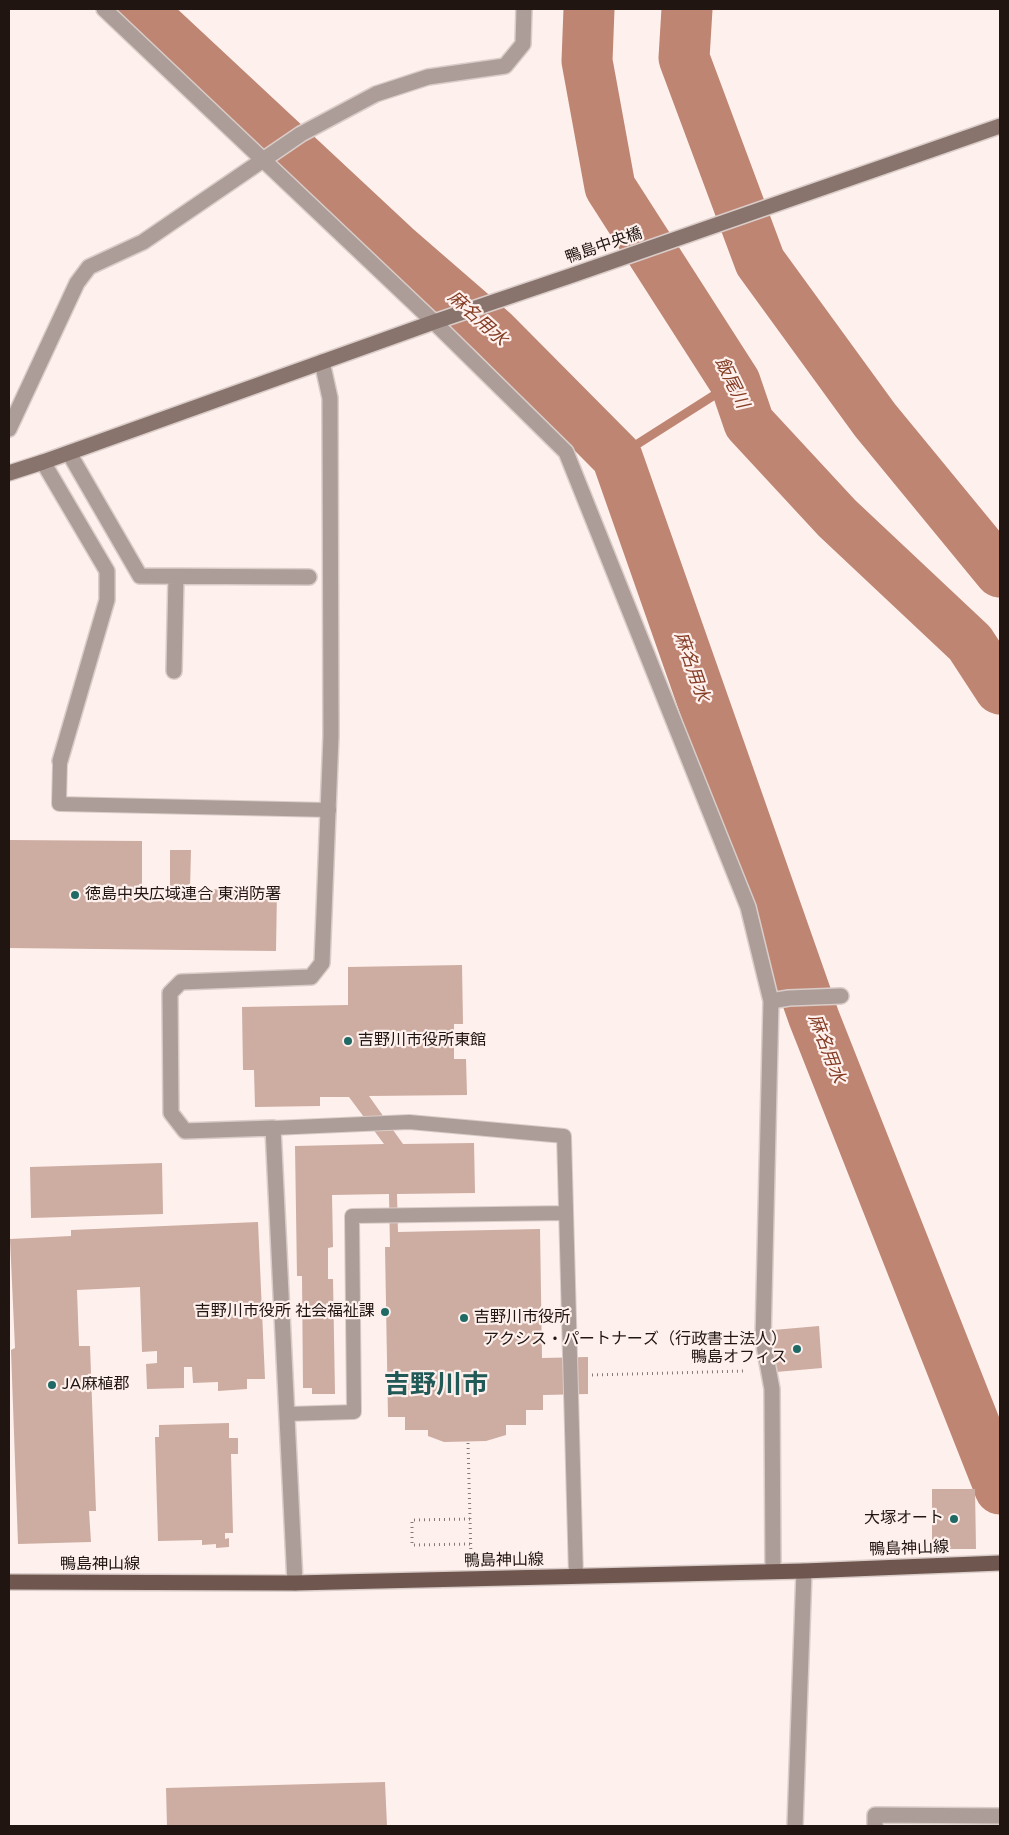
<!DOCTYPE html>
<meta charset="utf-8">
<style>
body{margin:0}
#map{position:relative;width:1009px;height:1835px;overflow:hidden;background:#fef0ec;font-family:"Varela Round",sans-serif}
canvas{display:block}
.frame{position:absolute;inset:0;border:10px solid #201511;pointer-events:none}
</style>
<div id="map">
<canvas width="1009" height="1835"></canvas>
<div class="frame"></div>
</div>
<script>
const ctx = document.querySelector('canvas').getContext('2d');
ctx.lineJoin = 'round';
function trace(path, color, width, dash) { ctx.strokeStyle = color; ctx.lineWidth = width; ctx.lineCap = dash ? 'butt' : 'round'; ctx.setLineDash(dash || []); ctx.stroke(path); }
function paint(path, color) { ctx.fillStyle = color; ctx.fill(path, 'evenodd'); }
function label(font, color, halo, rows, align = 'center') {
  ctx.font = font + ' "Varela Round","Noto Sans JP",sans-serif'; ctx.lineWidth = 4.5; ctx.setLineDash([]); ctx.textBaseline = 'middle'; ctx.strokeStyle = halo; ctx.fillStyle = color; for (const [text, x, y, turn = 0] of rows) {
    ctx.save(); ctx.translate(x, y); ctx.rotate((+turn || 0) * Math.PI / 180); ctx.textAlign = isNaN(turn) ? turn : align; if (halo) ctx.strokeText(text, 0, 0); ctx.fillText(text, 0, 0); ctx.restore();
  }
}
const stream = new Path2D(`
 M617,457l118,-75`);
const river = new Path2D(`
 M140,9l255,238 98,85 124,125 197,561 186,471
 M589,9l-2,52 23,126 125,195 14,41 88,95 133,125 30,46
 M687,9l-3,49 76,204 115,158 125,152`);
const building = new Path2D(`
 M9,840l133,1v59h28v-50h21l-1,39 87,1 -1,61 -267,-3z
 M462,965l1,59h-9v35h12l1,36 -98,1 34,48 71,-1 1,50 -78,1 1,38 142,-3 2,129 46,-1v37l-45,1v15h-17v15h-20v10l-20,6 -42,1 -16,-6v-6h-23v-13h-17l-3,-170h5l-1,-53 -57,1 1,52 -5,1v31h5l2,115h-23v-6h-9l-1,-112h-5l-2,-130 89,-2 -35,-47h-29v9l-65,1 -1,-37h-11l-1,-63 106,-2v-38z
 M162,1163l1,51 -132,4 -1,-51z
 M258,1222l7,157h-18v10l-29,2v-9l-25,1 -1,-16h-8v21l-37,1 -1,-25 11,-1v-12l-15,1 -2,-65 -63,3 2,56h11l6,165h-7l2,31 -73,2 -7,-194 4,-2 -5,-109 61,-3v-6z
 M819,1326l3,42 -46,4 -3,-42z
 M229,1423v15h9v16h-7l2,79h-8v6l4,-1v9l-13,1v-4l-14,1v-5l-44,1 -3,-104h4v-12z
 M932,1489h43l1,60h-44z
 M385,1782l2,44h-220l-1,-38z`);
const path = new Path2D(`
 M592,1375l154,-4
 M468,1443l3,114
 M470,1519l-58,1v25l59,-1`);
const lane = new Path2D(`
 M60,761l-1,43 270,6
 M273,1128l136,-6 155,14 12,440
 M287,1414l67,-2 -2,-196 214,-3`);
const street = new Path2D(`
 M104,9l330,313 132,130 182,455 23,94 -8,339 9,49 1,182
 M9,429l68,-146 12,-16 54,-25 158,-108 75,-40 52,-17 77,-11 18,-22 1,-35
 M69,453l71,123 169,1
 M43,462l64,109v29l-47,161
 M174,671l2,-94
 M771,1001l18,-3 52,-2
 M295,1583l-22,-455 -88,3 -14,-18 -1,-120 11,-11 130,-5 11,-14 9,-227 -1,-338 -8,-36
 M795,1826l9,-255
 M875,1826v-11l125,1`);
const secondary = new Path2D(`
 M9,473l34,-11 391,-140 136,-46 430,-150`);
const primary = new Path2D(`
 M9,1582l286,1 509,-12 196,-8`);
const markers = [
 [75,895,5,"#1f6a64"],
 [348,1041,5,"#1f6a64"],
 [385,1312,5,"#1f6a64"],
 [464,1318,5,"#1f6a64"],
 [797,1349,5,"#1f6a64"],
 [52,1385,5,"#1f6a64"],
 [954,1519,5,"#1f6a64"]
];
const streetNames = [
 ["鴨島中央橋",604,246,-19],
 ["鴨島神山線",909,1549,-2],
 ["鴨島神山線",504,1561,-1],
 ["鴨島神山線",100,1565]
];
const poiNames = [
 ["徳島中央広域連合 東消防署",85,895],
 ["吉野川市役所東館",358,1041],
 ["吉野川市役所 社会福祉課",375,1312,"right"],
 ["吉野川市役所",474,1318],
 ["アクシス・パートナーズ（行政書士法人）",787,1340,"right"],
 ["鴨島オフィス",787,1358,"right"],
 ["JA麻植郡",62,1385],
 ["大塚オート",944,1519,"right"]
];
const waterNames = [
 ["麻名用水",477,319,42],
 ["飯尾川",731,383,64],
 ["麻名用水",691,667,71],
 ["麻名用水",826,1049,69]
];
const townNames = [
 ["吉野川市",436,1386]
];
trace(stream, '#be8573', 9);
trace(river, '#be8573', 51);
paint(building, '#cdaca2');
trace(lane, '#dacdc9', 16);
trace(street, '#dacdc9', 18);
trace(secondary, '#dacdc9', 18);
trace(primary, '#dacdc9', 18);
trace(path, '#867975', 3, [1, 4]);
trace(lane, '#ac9d98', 14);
trace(street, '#ac9d98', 15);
trace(secondary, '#89746d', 15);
trace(primary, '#6f574f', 15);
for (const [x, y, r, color] of markers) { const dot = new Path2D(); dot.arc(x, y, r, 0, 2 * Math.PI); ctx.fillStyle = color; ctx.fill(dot); trace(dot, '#fef0ec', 2); }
label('16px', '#201511', '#fef0ec', streetNames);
label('16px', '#201511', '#fef0ec', poiNames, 'left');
label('italic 18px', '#853d26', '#fef0ec', waterNames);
label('bold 26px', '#205955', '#fef0ec', townNames);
</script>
